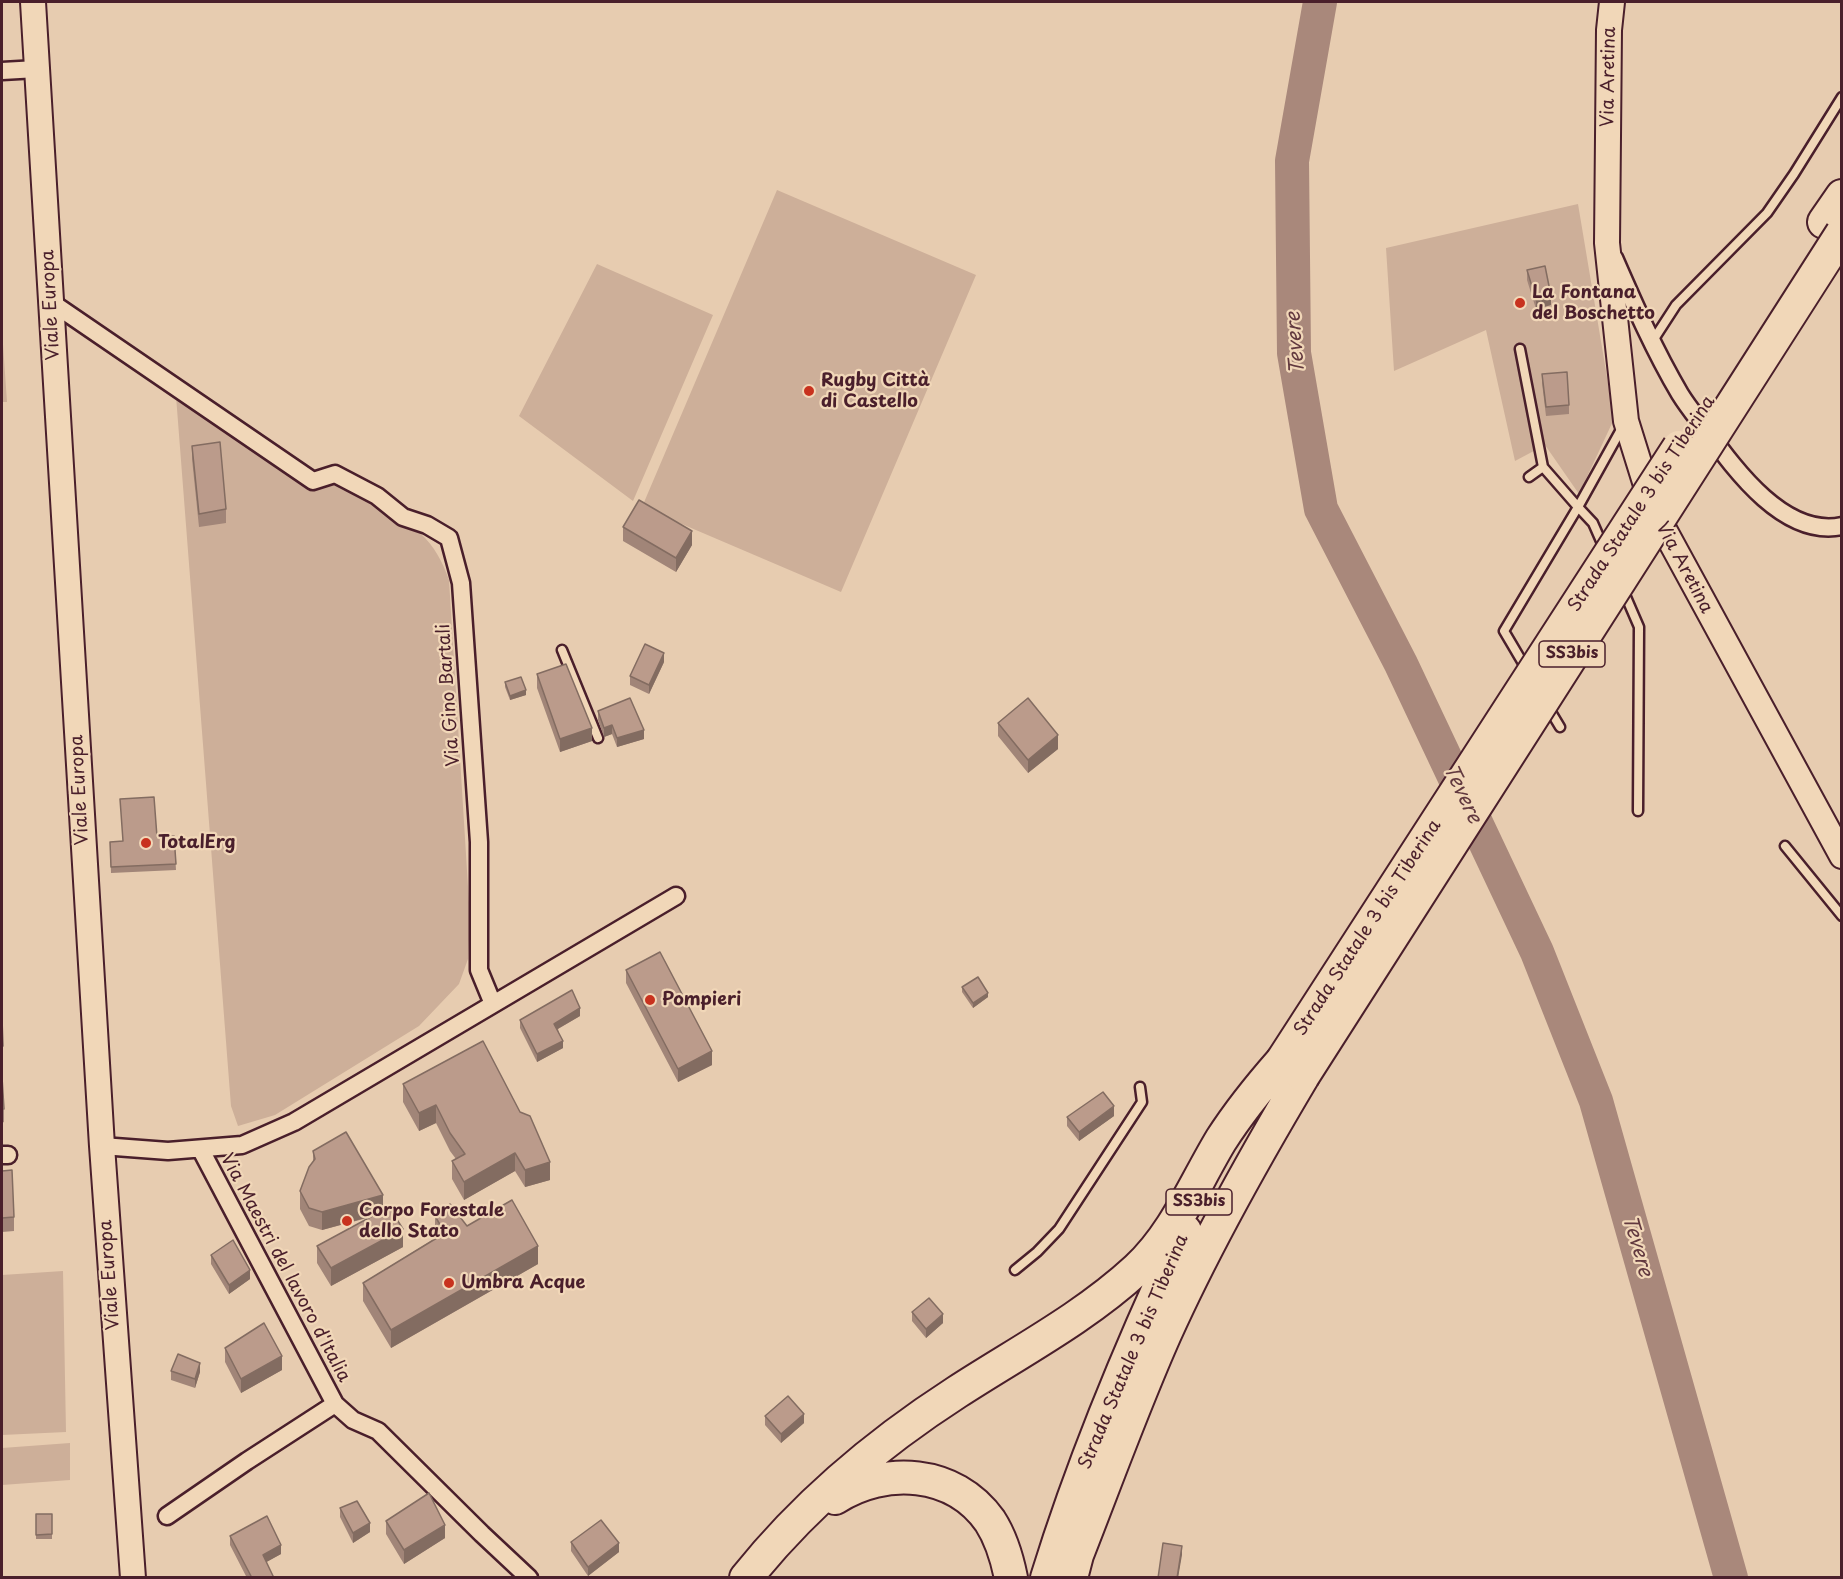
<!DOCTYPE html>
<meta charset="utf-8">
<style>
body{margin:0}
#map{position:relative;width:1843px;height:1579px;overflow:hidden;background:#e7ccb0;font-family:"Playpen Sans",sans-serif}
canvas{display:block}
.frame{position:absolute;inset:0;border:3px solid #4a1f2b;pointer-events:none}
</style>
<div id="map">
<canvas width="1843" height="1579"></canvas>
<div class="frame"></div>
</div>
<script>
const ctx = document.querySelector('canvas').getContext('2d');
ctx.lineJoin = 'round';
function paint(path, color) { ctx.fillStyle = color; ctx.fill(path, 'evenodd'); }
function trace(path, color, width, dash) { ctx.strokeStyle = color; ctx.lineWidth = width; ctx.lineCap = dash ? 'butt' : 'round'; ctx.setLineDash(dash || []); ctx.stroke(path); }
function label(font, color, halo, rows, align = 'center') {
  ctx.font = font + ' "Playpen Sans",sans-serif'; ctx.lineWidth = 4.5; ctx.setLineDash([]); ctx.textBaseline = 'middle'; ctx.strokeStyle = halo; ctx.fillStyle = color; for (const [text, x, y, turn = 0] of rows) {
    ctx.save(); ctx.translate(x, y); ctx.rotate((+turn || 0) * Math.PI / 180); ctx.textAlign = isNaN(turn) ? turn : align; if (halo) ctx.strokeText(text, 0, 0); ctx.fillText(text, 0, 0); ctx.restore();
  }
}
const green = new Path2D(`
 M777,190l199,85 -135,317 -199,-85z
 M1578,204l36,215 -35,75 -34,-49 -30,16 -29,-131 -92,41 -8,-123z
 M597,264l116,51 -80,186 -114,-85z
 M2,330l5,72h-5z
 M176,396c51,28 101,58 153,85 28,15 68,30 91,52 15,14 22,28 29,47l21,339 -2,40 -9,25 -40,42 -144,89 -37,11 -7,-20z
 M63,1271l3,161 -64,3v-160z
 M70,1443v37l-68,5v-37z`);
const river = new Path2D(`
 M1320,2l-28,159 2,192 27,156 80,155 136,288 59,149 135,477`);
const lane = new Path2D(`
 M1652,342l24,-37 91,-92 27,-39 48,-77
 M1520,349l23,118 35,40 45,-81
 M1529,477l14,-10
 M1623,590l16,37 -1,184
 M562,650l36,88
 M1527,670l-23,-39 74,-124 15,16 11,25
 M1548,707l12,20
 M1785,846l57,70
 M1015,1270l22,-18 22,-23 83,-127 -2,-15`);
const street = new Path2D(`
 M2,71l35,-2
 M1614,258c20,46 40,92 66,136 8,13 18,25 27,37 29,40 78,107 135,95
 M51,302l262,179 22,-7 42,22 26,21 24,8 22,13 12,45 18,259v128l14,34
 M102,1146l66,5 74,-6 52,-23 382,-226
 M201,1150l134,254 18,16 25,11 104,103 47,44
 M2,1155h6
 M167,1516l80,-55 88,-57`);
const secondary = new Path2D(`
 M33,2l69,1144 31,432
 M1612,2l-3,28 -2,213 19,178 28,90 188,345`);
const highway = new Path2D(`
 M1824,222l18,-26
 M835,1498c50,-32 119,-28 155,23 11,17 17,37 21,57
 M746,1578c59,-74 132,-135 211,-186 60,-39 127,-74 180,-123 38,-35 58,-86 84,-129 18,-28 39,-54 61,-79
 M1047,1578c37,-120 85,-234 138,-347
 M1071,1578l6,-23c29,-74 56,-149 88,-221 40,-89 88,-174 138,-258`);
const highwayBridge = new Path2D(`
 M1282,1061l397,-614
 M1303,1076l539,-843`);
const wall = new Path2D(`
 M1527,270l24,35 -15,4 -9,-29z
 M1542,374l27,31v9l-23,2 -4,-33z
 M192,446l34,63v14l-27,4 -7,-68z
 M623,527l69,18 -16,27 -53,-31z
 M664,662l-15,32 -19,-9v-9z
 M537,674l55,67 -32,11 -23,-64z
 M505,682l21,13 -16,5 -5,-13z
 M598,711l46,28 -27,8 -5,-13 -8,3 -6,-17z
 M998,723l60,26 -30,24 -30,-37z
 M174,836l2,34 -65,3 -1,-31z
 M626,970l86,95 -34,17 -52,-99z
 M962,987l26,10 -15,11 -11,-16z
 M580,1016l-22,13 5,19 -26,14 -17,-34v-8z
 M2,1019l1,27v12l-1,1z
 M483,1041l67,139 -25,7 -10,-16 -51,29 -12,-21v-18l4,-2 -6,-8 -14,-28 -17,8 -16,-29v-18z
 M2,1077l2,32v13l-2,1z
 M1114,1116l-35,25 -12,-15v-9z
 M313,1151l70,59 20,37 -72,39 -14,-23v-17l54,-29 -49,13 -13,-4 -9,-17v-18l13,-29z
 M2,1171l12,46v14l-12,1z
 M435,1216l32,10 71,38 -147,84 -28,-47v-18l74,-46 -2,-4z
 M211,1255l39,24 -21,15 -18,-30z
 M912,1312l31,11 -17,15 -14,-17z
 M225,1348l57,22 -41,23 -16,-31z
 M171,1371l29,1 -5,16 -24,-8z
 M765,1416l39,7 -23,20 -16,-18z
 M340,1508l30,24 -17,11 -13,-26z
 M36,1514h16v25h-16z
 M386,1521l59,17 -41,26 -18,-30z
 M230,1536l51,18 -15,8 8,16h-27l-17,-33z
 M571,1542l48,10 -31,24 -17,-25z`);
const shadedWall = new Path2D(`
 M1551,296v9l-15,4v-9z
 M692,531v14l-16,27v-14z
 M664,653v9l-15,32v-9z
 M526,690v5l-16,5v-4z
 M612,725v9l-8,3v-9z
 M592,728v13l-32,11v-13z
 M644,730v9l-27,8v-9z
 M1058,735v14l-30,24v-13z
 M988,993v4l-15,11v-5z
 M580,1008v8l-26,15v-7z
 M563,1041v7l-26,14v-8z
 M712,1051v14l-34,17v-13z
 M436,1105v18l-17,8v-18z
 M1114,1106v10l-35,25v-9z
 M515,1153v18l-51,29v-18z
 M550,1162v18l-25,7v-17z
 M383,1195v18l-61,17v-18z
 M403,1229v18l-72,39v-18z
 M538,1246v18l-147,84v-18z
 M250,1270v9l-21,15v-9z
 M943,1314v9l-17,15v-9z
 M282,1356v14l-41,23v-14z
 M200,1363v9l-5,16v-9z
 M804,1414v9l-23,20v-9z
 M370,1523v9l-17,11v-10z
 M445,1525v13l-41,26v-14z
 M619,1543v9l-31,24v-9z
 M281,1545v9l-18,10v-9z
 M1182,1546v9l-4,23h-1z`);
const building = new Path2D(`
 M1545,266l6,30 -15,4 -9,-30z
 M1567,372l2,33 -23,2 -4,-33z
 M220,442l6,67 -27,5 -7,-68z
 M639,500l53,31 -16,27 -53,-31z
 M645,644l19,9 -15,32 -19,-9z
 M566,664l26,64 -32,11 -23,-65z
 M521,677l5,13 -16,6 -5,-14z
 M630,698l14,32 -27,8 -5,-13 -8,3 -6,-17z
 M1028,698l30,37 -30,25 -30,-37z
 M154,797l3,40 17,-1 2,28 -65,3 -1,-25 13,-1 -3,-42z
 M660,952l52,99 -34,18 -52,-99z
 M978,977l10,16 -15,10 -11,-16z
 M572,990l8,18 -26,16 9,17 -26,13 -17,-34z
 M2,1019l1,27 -1,1z
 M483,1041l37,71 10,4 20,46 -25,8 -10,-17 -51,29 -12,-21 13,-7 -15,-21 -14,-28 -17,8 -16,-29z
 M2,1077l2,32h-2z
 M1103,1092l11,14 -35,26 -12,-15z
 M346,1132l37,63 -61,17 -13,-4 -9,-17 9,-24 6,-8 -2,-8z
 M12,1170l2,47 -12,1v-47z
 M512,1200l26,46 -147,84 -28,-47 82,-50 -10,-17 15,-12 17,22z
 M389,1207l14,22 -72,39 -14,-22z
 M233,1240l17,30 -21,15 -18,-30z
 M929,1298l14,16 -17,15 -14,-17z
 M264,1323l18,33 -41,23 -16,-31z
 M178,1354l22,9 -5,16 -24,-8z
 M788,1396l16,18 -23,20 -16,-18z
 M429,1493l16,32 -41,25 -18,-29z
 M357,1501l13,22 -17,10 -13,-25z
 M36,1514h16v20l-16,1z
 M267,1516l14,29 -18,10 11,23h-22l-22,-42z
 M601,1520l18,23 -31,24 -17,-25z
 M1163,1543l19,3 -5,32h-19z`);
const markers = [
 [1520,303,6,"#c8321e"],
 [809,391,6,"#c8321e"],
 [146,843,6,"#c8321e"],
 [650,1000,6,"#c8321e"],
 [347,1221,6,"#c8321e"],
 [449,1283,6,"#c8321e"]
];
const shields = [
 [1572,654,66],
 [1199,1202,66]
];
const shieldNames = [
 ["SS3bis",1572,654],
 ["SS3bis",1199,1202]
];
const streetNames = [
 ["Via Aretina",1609,77,-89],
 ["Viale Europa",51,305,-93],
 ["Strada Statale 3 bis Tiberina",1642,504,-57],
 ["Via Aretina",1684,568,62],
 ["Via Gino Bartali",449,695,-94],
 ["Viale Europa",80,790,-93],
 ["Strada Statale 3 bis Tiberina",1368,928,-57],
 ["Via Maestri del lavoro d'Italia",285,1268,62],
 ["Viale Europa",110,1275,-94],
 ["Strada Statale 3 bis Tiberina",1134,1352,-67]
];
const poiNames = [
 ["La Fontana",1532,293],
 ["del Boschetto",1532,314],
 ["Rugby Città",821,381],
 ["di Castello",821,402],
 ["TotalErg",158,843],
 ["Pompieri",662,1000],
 ["Corpo Forestale",359,1211],
 ["dello Stato",359,1232],
 ["Umbra Acque",461,1283]
];
const waterNames = [
 ["Tevere",1296,343,-94],
 ["Tevere",1462,794,65],
 ["Tevere",1637,1246,74]
];
paint(green, '#cdaf99');
trace(river, '#a9887b', 34);
trace(lane, '#4a1f2b', 13);
trace(street, '#4a1f2b', 21);
trace(secondary, '#4a1f2b', 28);
trace(highway, '#4a1f2b', 36);
trace(lane, '#f1d7b8', 8);
trace(street, '#f1d7b8', 16);
trace(secondary, '#f1d7b8', 24);
trace(highway, '#f1d7b8', 32);
trace(highwayBridge, '#4a1f2b', 36, []);
trace(highwayBridge, '#f1d7b8', 32);
paint(wall, '#a18578');
paint(shadedWall, '#836c61');
paint(building, '#bb9b8b');
trace(building, '#836c61', 1.5);
for (const [x, y, r, color] of markers) { const dot = new Path2D(); dot.arc(x, y, r, 0, 2 * Math.PI); ctx.fillStyle = color; ctx.fill(dot); trace(dot, '#f1d7b8', 2); }
for (const [x, y, w] of shields) { const box = new Path2D(); box.roundRect(x - w / 2, y - 13, w, 26, 4.5); ctx.fillStyle = '#f1d7b8'; ctx.fill(box); trace(box, '#4a1f2b', 1.5); }
label('bold 16px', '#4a1f2b', null, shieldNames);
label('18px', '#4a1f2b', '#f1d7b8', streetNames);
label('bold 18px', '#4a1f2b', '#f1d7b8', poiNames, 'left');
label('italic 20px', '#62393f', '#f1d7b8', waterNames);
</script>
